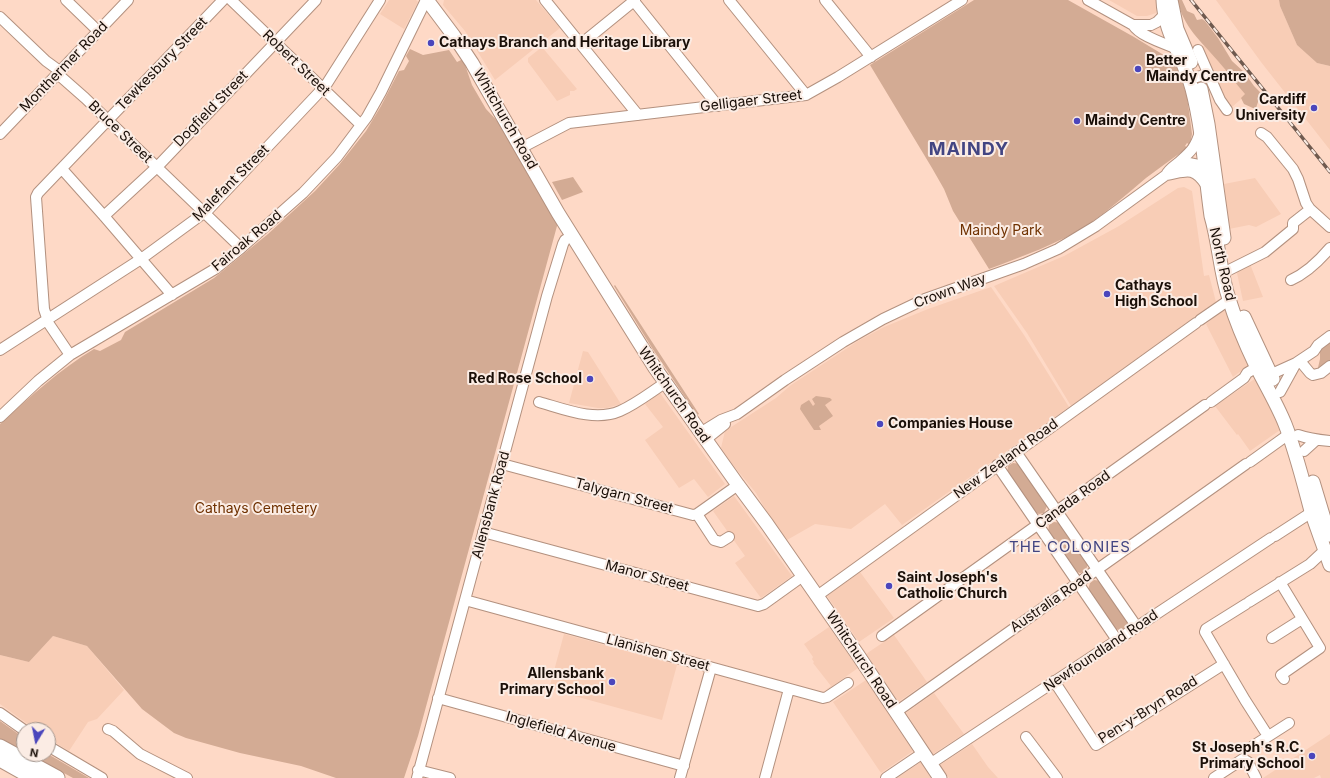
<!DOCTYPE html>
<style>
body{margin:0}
#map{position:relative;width:1330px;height:778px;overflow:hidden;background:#fed9c6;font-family:Inter,sans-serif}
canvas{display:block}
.north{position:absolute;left:16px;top:722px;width:40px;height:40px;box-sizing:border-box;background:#fbece4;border:1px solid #a1948c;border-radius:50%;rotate:190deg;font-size:11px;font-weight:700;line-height:16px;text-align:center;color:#1a0f08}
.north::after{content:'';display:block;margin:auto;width:14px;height:18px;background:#4b46bc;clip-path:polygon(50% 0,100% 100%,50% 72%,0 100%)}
</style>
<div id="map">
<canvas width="1330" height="778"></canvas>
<div class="north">N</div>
</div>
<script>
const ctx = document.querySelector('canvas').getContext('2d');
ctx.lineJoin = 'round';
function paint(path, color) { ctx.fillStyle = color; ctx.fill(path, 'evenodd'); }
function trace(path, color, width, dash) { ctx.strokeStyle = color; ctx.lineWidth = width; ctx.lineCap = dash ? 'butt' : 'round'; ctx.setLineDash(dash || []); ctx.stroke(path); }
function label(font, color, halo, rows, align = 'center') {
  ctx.font = font + ' Inter,sans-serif'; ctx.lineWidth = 4; ctx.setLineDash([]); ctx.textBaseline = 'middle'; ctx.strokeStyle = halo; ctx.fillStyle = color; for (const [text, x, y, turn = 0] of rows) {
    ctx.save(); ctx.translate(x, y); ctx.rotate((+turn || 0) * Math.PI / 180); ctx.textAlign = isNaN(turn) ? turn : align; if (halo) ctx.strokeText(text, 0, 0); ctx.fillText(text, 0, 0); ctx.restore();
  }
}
const built = new Path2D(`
 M389,0h27l2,2 -14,27 -24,-15z
 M444,0h92l24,28 -65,52 -30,-49 -22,-26z
 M1109,0h47v13l-9,3h-10z
 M1216,0h63l1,6 17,39 20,18 13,3v84l-69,-88z
 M1200,46h8l39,48 -15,13 -9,-10z
 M542,47l35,42 -3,2h-4v4l-13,6 -29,-39v-4z
 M1255,178l26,36 -25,13 -7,-2 -20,4 -5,-45z
 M1184,187l8,4 12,85 5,-1 7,27 -145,104 -44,-73 -33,-47 70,-30 55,-30 59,-38z
 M1250,264l13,33 -20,4 -6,-28 1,-3z
 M991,287l33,48 45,72 -167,118 -17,-21 -34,25 -36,-5 -28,16 -20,-28 -11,-19 -23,-28 -12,-17 4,-17 51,-33 15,-13 67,-44 26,-14 44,-18z
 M1227,310l22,55 -16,12 -27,-53 16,-13z
 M583,351l5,1 33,52 -14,4h-9l-29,-5z
 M1256,378l24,52 -30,21 -12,-17 -1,1 -22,-29z
 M660,393l65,91 -17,13 -14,-18 -15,9 -34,-48 18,-13 -18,-23z
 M734,496l58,80 -31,22 -26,-35 10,-7 -32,-45z
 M860,572l34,46 -35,24 -32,-46z
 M829,627l29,41 -27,19 -7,4 7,-5 -18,-23 1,-1 -2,-3 1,-2 -9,-13z
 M564,634l113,31 -15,55 -113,-31z
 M894,635l33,47 -29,20 -32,-48z
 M53,636l34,10 37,44 -27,29 -9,3 -19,29 -21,-13v-8h-12l-36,-26v-49l29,7z
 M866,680l47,71 -32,22 -48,-71z
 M934,693l30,41 -31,20 -27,-41z
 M1330,734v44h-9l-1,-3 -6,3h-51z
 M972,744l16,23 10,11h-49l-9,-13z
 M921,762l10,16h-34z`);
const green = new Path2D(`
 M974,0h94l66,37 38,23 6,10 9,26 5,38 -2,11 -3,-2 -2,3 3,2 -2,1c-14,10 -27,19 -40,29 -19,16 -37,32 -57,46 -31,20 -66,32 -100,45l-36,-58 -9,-22 -12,-21 -62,-103z
 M1178,0h4l5,11 7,3 3,6 5,-1 3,2 13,17 14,23 12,11 10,14 7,7 -5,15 -1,1 -11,-5 -3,-6 4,-4c-10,-11 -17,-22 -27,-33 -16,-19 -36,-35 -40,-61z
 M1279,0h51v66l-13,-3 -20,-18 -17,-39z
 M410,49l13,6 26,-5 8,12 6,-3 9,26 14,24 15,16 56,98v3l-139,510 -14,42h-68l-35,-12 -61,-13 -54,-15 -12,-5 -32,-24 -55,-63 -34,-10 -24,26 -29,-7v-231c31,-28 59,-54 94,-75l6,2 21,-11 4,-8 89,-54 54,-44 47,-43 24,-26 27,-34 15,-25 18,-35 5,-1 5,-9 -3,-5z
 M573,177l10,15 -21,8 -10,-18z
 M615,285l84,129 -2,1 -45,-67 -38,-62z
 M1330,342v19l-13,11 3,-13v-8z
 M816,396l14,2 2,2 -7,5 8,11 -14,10 2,4h-7l-14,-21 1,-4 8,-5 4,6 2,-2 -3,-5z
 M1013,463l8,1 26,42 -3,7 -5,1 -5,-2 -27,-38 1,-8z
 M1054,522l7,1 27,41 -3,8 -5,1 -5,-2 -27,-39 1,-7z
 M1094,580l8,1 26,41 -1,7 -4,2 -8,-2 -27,-39 2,-7z
 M0,721l24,17v13l-24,-12z
 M29,754h19l41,24h-16z`);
const minor = new Path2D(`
 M66,0l32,31
 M231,0l130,125
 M545,0l93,115
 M633,0l85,106
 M729,0l77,95
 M825,0l46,57
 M1088,0l45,25c7,11 30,18 42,23
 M0,17l46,44 11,8 2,3 1,4 25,22 156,150
 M1133,25h18l6,-3 7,-7
 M581,44l54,-44
 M1198,50l22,50 7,10
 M1197,77l11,-3
 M1261,133l6,4 26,32 5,10 8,24 4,6 20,18
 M0,134l128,-134
 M521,148l48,-25 237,-28 32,-18 124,-77
 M1179,162c11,0 21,2 30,9
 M62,169l42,47 68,79
 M1166,175c19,-3 27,-10 40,10
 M104,216l53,-49 159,-167
 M1229,270l36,-18 28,-23v-6l14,-11
 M1291,280c16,-7 28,-19 39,-32
 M1200,320l29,-20
 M0,350l141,-91 67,-49 118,-125 54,-85
 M70,355l-21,-31 -5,-15 -8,-112 2,-4 185,-193
 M1300,361l10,12 3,2 8,-2 9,-7
 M1265,377l31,-14 18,-12 4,-6 12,-9
 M1280,392l16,-29
 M539,402c25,7 56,20 81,9 16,-7 31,-19 45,-28
 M1211,402l33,-24 3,-5 10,-6
 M0,417l38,-36 32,-26 145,-86 26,-21 62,-55 34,-36 30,-40 14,-25 45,-92
 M700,433l21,-13 16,-6 48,-34 58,-38 40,-23 42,-20 99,-35 34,-15 38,-23 70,-51c3,-6 7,-8 12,-12 12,-11 17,-14 22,-31
 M1298,435c11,4 21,5 32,6
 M705,440l20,-16
 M1304,451l11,-10
 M1016,452l121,175
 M1250,462l39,-28
 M502,464l191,51 4,-1 41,-29
 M997,465l120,175
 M697,514l17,26 7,2 8,-5
 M483,532l275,74 6,-2 39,-28
 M1275,536l37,-24
 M1280,582l40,66 -39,27 3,4
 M817,596l379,-273
 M465,600l358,98 4,-1 21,-14
 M1249,602l61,-38 15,-14
 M1246,604l-40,25 -1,3 40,68 23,36
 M882,636l323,-231
 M1272,638l30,-19
 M1054,681l42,64 128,-81
 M438,698l246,68
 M896,712l350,-248
 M0,713l24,17
 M108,729l5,2 27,23 47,24
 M1026,737l31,41
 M48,746l54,32
 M1253,746l36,-23
 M930,764l341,-226
 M418,770l32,8
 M417,778l130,-482 16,-52 2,-4 7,-4
 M680,778l31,-110
 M765,778l24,-89
 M886,778l37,-25
 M1214,778l29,-19 5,3 8,16`);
const major = new Path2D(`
 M427,0l27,36 18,27 86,150 97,155 83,117 29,39 91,131 82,123
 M1163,0c1,33 21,58 29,89 11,42 13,85 19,127 8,27 9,56 18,83 7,23 17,46 27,67 10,20 21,38 29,58 11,28 18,57 26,87 6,18 13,36 19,54
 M1171,0l6,29 14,33
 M1201,89l7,35 16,114
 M1244,317l29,62
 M1313,482l16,53`);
const highway = new Path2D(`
 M0,747l57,31
 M0,759l34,19`);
const rail = new Path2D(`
 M1191,0l139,172`);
const markers = [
 [431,43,4,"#4b46bc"],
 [1138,69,4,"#4b46bc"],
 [1314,108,4,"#4b46bc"],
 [1077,121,4,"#4b46bc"],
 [1107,294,4,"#4b46bc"],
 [590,379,4,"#4b46bc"],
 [880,424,4,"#4b46bc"],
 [889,586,4,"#4b46bc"],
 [612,682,4,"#4b46bc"],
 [1312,756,4,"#4b46bc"]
];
const poiNames = [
 ["Cathays Branch and Heritage Library",439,43],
 ["Better",1146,61],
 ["Maindy Centre",1146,77],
 ["Cardiff",1306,100,"right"],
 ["University",1306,116,"right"],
 ["Maindy Centre",1085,121],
 ["Cathays",1115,286],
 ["High School",1115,302],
 ["Red Rose School",582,379,"right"],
 ["Companies House",888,424],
 ["Saint Joseph's",897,578],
 ["Catholic Church",897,594],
 ["Allensbank",604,674,"right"],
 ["Primary School",604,690,"right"],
 ["St Joseph's R.C.",1304,748,"right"],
 ["Primary School",1304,764,"right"]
];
const streetNames = [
 ["Robert Street",296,63,44],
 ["Tewkesbury Street",162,64,-46],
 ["Monthermer Road",64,67,-46],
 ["Gelligaer Street",751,101,-7],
 ["Dogfield Street",211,109,-46],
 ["Whitchurch Road",505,119,60],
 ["Bruce Street",120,132,44],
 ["Malefant Street",231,183,-45],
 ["Fairoak Road",247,241,-40],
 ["North Road",1222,264,77],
 ["Crown Way",950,291,-20],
 ["Whitchurch Road",674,395,55],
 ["New Zealand Road",1006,459,-36],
 ["Talygarn Street",624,496,15],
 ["Canada Road",1073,500,-36],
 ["Allensbank Road",491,505,-75],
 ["Manor Street",647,576,15],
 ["Australia Road",1051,602,-35],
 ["Newfoundland Road",1101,651,-34],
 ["Llanishen Street",658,653,15],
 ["Whitchurch Road",861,660,56],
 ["Pen-y-Bryn Road",1148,710,-32],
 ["Inglefield Avenue",561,732,16]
];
const parkNames = [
 ["Maindy Park",1001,231],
 ["Cathays Cemetery",256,509]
];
const neighbourhoodNames = [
 ["THE COLONIES",1070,547]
];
const districtNames = [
 ["MAINDY",969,150]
];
paint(built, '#f8cdb6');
paint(green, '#d3ab94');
trace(minor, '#b3917f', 12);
trace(major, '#b3917f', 15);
trace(highway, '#b3917f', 17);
trace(minor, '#fff', 10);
trace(major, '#fff', 13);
trace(highway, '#fff', 15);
trace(rail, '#6f5a4f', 3.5);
trace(rail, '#fbece4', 2, [6]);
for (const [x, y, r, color] of markers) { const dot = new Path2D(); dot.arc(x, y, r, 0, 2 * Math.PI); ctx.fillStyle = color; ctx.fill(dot); trace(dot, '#fbece4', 1.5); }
label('bold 14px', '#1a0f08', '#fbece4', poiNames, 'left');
label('14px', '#1a0f08', '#fbece4', streetNames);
label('14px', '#6f3101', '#fbece4', parkNames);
ctx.letterSpacing = '1px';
label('15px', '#424582', '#fbece4', neighbourhoodNames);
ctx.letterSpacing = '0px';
ctx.letterSpacing = '1px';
label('bold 18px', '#424582', '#fbece4', districtNames);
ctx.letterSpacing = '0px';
</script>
